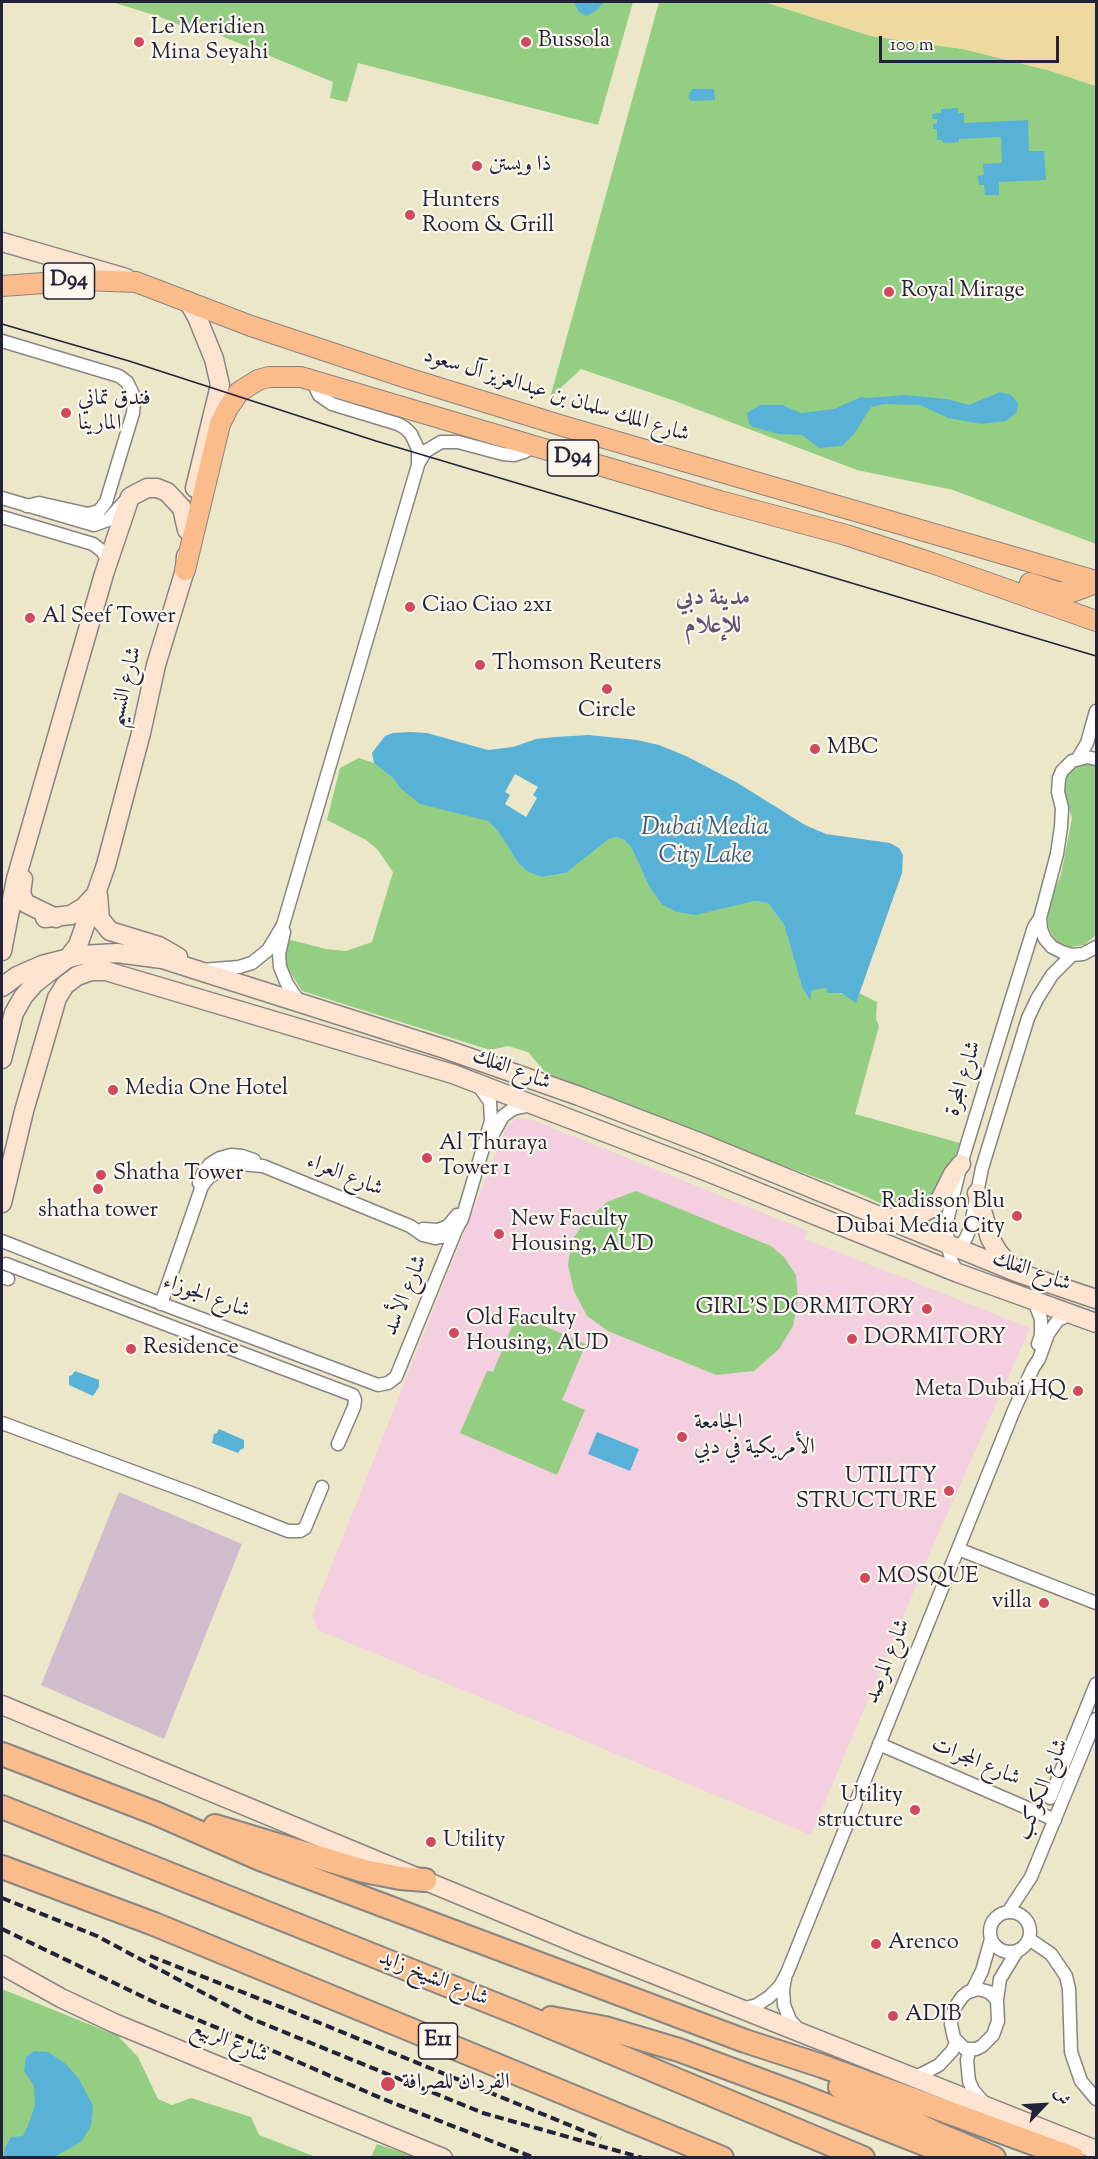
<!DOCTYPE html>
<meta charset="utf-8">
<style>
body{margin:0}
#map{position:relative;width:1098px;height:2159px;overflow:hidden;background:#ede7ca;font-family:"Sorts Mill Goudy",Amiri,serif}
canvas{display:block}
.frame{position:absolute;inset:0;border:3px solid #22223b;pointer-events:none}
.north{position:absolute;left:1014px;top:2075px;width:60px;height:60px;-webkit-text-stroke:4px #fbf7ec;paint-order:stroke;rotate:65deg;font-size:16px;font-weight:700;line-height:24px;text-align:center;color:#22223b}
.north::after{content:'';display:block;margin:auto;width:21px;height:27px;background:#22223b;clip-path:polygon(50% 0,100% 100%,50% 72%,0 100%)}
.scale{position:absolute;left:879px;top:36px;width:180px;height:27px;box-sizing:border-box;border:3px solid #22223b;border-top:0;padding-left:8px;font-size:18px;line-height:21px;white-space:nowrap;color:#22223b;-webkit-text-stroke:4px #fbf7ec;paint-order:stroke}
</style>
<div id="map">
<canvas width="1098" height="2159"></canvas>
<div class="frame"></div>
<div class="north">ش</div>
<div class="scale">100 m</div>
</div>
<script>
const ctx = document.querySelector('canvas').getContext('2d');
ctx.lineJoin = 'round';
function paint(path, color) { ctx.fillStyle = color; ctx.fill(path, 'evenodd'); }
const shape = rows => new Path2D(rows.map(r => 'M' + r).join(''));
function strokePath(path, color, width, dash) { ctx.strokeStyle = color; ctx.lineWidth = width; ctx.lineCap = dash ? 'butt' : 'round'; ctx.setLineDash(dash || []); ctx.stroke(path); }
function label(font, color, halo, rows, align = 'center') {
  ctx.font = font + ' "Sorts Mill Goudy",Amiri,serif'; ctx.lineWidth = 4.5; ctx.setLineDash([]); ctx.textBaseline = 'middle'; ctx.strokeStyle = halo; ctx.fillStyle = color; for (const [text, x, y, turn = 0] of rows) {
    ctx.save(); ctx.translate(x, y); ctx.rotate((+turn || 0) * Math.PI / 180); ctx.textAlign = isNaN(turn) ? turn : align; if (halo) ctx.strokeText(text, 0, 0); ctx.fillText(text, 0, 0); ctx.restore();
  }
}
paint(shape([
 [517,1118,533,1120,808,1231,805,1239,1030,1328,933,1546,811,1835,318,1630,312,1615,506,1127]
]), '#f3cfdf');
paint(shape([
 [119,1492,242,1544,164,1739,41,1685]
]), '#cfbdce');
paint(shape([
 [112,2,633,2,598,125,358,63,347,102,330,98,333,82,219,35,190,29,160,17],
 [659,2,765,2,871,36,963,49,1048,70,1096,86,1096,544,953,490,857,470,675,401,581,369,550,398],
 [359,758,374,763,394,779,399,787,488,821,498,831,518,863,528,872,542,877,566,873,609,839,617,837,624,840,631,847,649,886,661,904,741,903,754,901,768,903,784,925,802,987,810,999,812,989,826,988,850,997,855,1002,859,993,877,1002,876,1019,879,1026,855,1114,960,1143,943,1189,921,1206,893,1209,856,1192,724,1144,546,1073,528,1052,508,1046,490,1050,302,991,285,964,283,944,291,940,326,949,346,951,372,942,393,872,377,849,366,840,327,820,340,768],
 [1087,762,1096,766,1096,935,1084,945,1070,947,1059,944,1052,935,1048,925,1048,907,1061,875,1072,818,1065,796,1064,785,1067,775,1079,764],
 [636,1191,771,1246,784,1257,796,1275,798,1299,793,1326,779,1349,754,1371,716,1375,608,1331,587,1316,574,1291,568,1265,572,1240,584,1223,607,1202],
 [517,1314,586,1344,562,1400,585,1410,557,1475,460,1433,487,1371,493,1372],
 [2,1989,118,2036,138,2057,158,2099,172,2105,191,2098,251,2117,259,2135,316,2157,2,2157],
 [377,2144,415,2157,371,2157]
]), '#94ce82');
paint(shape([
 [765,2,1096,2,1096,86,1048,70,963,49,871,36]
]), '#eeda9e');
paint(shape([
 [559,2,605,2,594,12,586,16,579,12,574,2],
 [692,89,714,89,715,100,691,101,688,97],
 [958,108,958,113,964,113,964,123,1028,120,1029,151,1044,151,1046,180,999,182,999,195,985,195,984,185,979,185,978,176,984,175,983,164,1002,163,1001,137,959,139,959,142,943,143,942,140,937,140,937,129,933,129,933,124,937,123,937,119,933,119,932,114,941,113,941,109],
 [1000,392,1011,395,1018,403,1017,412,1006,421,981,424,948,418,920,405,885,404,871,407,854,434,842,446,819,448,802,435,778,434,754,427,749,424,747,413,760,405,782,405,801,413,834,409,861,397,868,398,905,395,947,399,969,405],
 [409,732,427,733,488,750,513,747,536,739,555,737,589,735,637,740,659,745,686,756,736,782,805,825,826,834,890,843,899,848,903,855,902,873,856,1003,841,993,828,993,826,988,812,990,810,1000,802,987,784,925,768,903,754,901,696,915,677,912,661,904,649,886,631,847,624,840,617,837,609,839,566,873,542,877,528,872,518,863,498,831,488,821,420,804,399,787,394,779,374,763,372,753,385,736,393,733],
 [75,1371,99,1380,99,1387,93,1396,69,1385,69,1376,72,1375],
 [219,1429,244,1440,244,1448,240,1450,238,1453,212,1443,214,1434,217,1433],
 [597,1432,639,1449,630,1471,588,1454],
 [34,2051,48,2052,66,2064,79,2079,93,2106,91,2126,81,2142,54,2157,4,2157,5,2148,11,2137,23,2136,29,2123,35,2105,34,2086,24,2071,26,2057]
]), '#58b1d6');
paint(shape([
 [515,774,538,787,533,795,537,798,526,817,505,804,510,795,505,792]
]), '#ede7ca');
const street = shape([
 [2,341,119,376,127,382,132,392,134,402,133,413,106,502,99,511,88,514,39,503,27,506],
 [418,464,426,451,441,442,458,442,503,454,514,455,524,452,533,447],
 [2,498,94,525,108,520,124,502],
 [2,517,93,544,102,551,108,561],
 [1078,758,1087,743,1096,711],
 [1096,759,1087,757,1072,761,1062,771,1059,778,1058,792,1062,808,1061,827,1057,854,1040,918,1041,929,1045,939,1052,947,1062,952,1072,955,1083,954,1096,947],
 [284,932,279,954,280,967,287,984,300,1003],
 [202,970,239,967,252,963,268,950,283,925,418,465,418,449,411,434,405,428,398,424,332,404,319,395,312,380],
 [493,1134,503,1116,513,1109,531,1105],
 [199,1183,203,1173,210,1164,220,1158,231,1155,242,1156,254,1160],
 [423,1229,438,1230,448,1226,457,1215],
 [2,1241,141,1296,378,1385,388,1383,396,1377,456,1230],
 [954,1252,965,1240,970,1229,982,1168,1028,1018,1037,999,1052,975,1072,955],
 [6,1264,353,1395,355,1400,354,1407,338,1444],
 [958,1273,952,1262,947,1244,948,1217,961,1164,1014,991,1034,927,1040,918],
 [2,1277,8,1279],
 [1034,1301,1041,1319,1041,1335,1038,1344],
 [161,1304,202,1186,209,1177,229,1166,240,1164,263,1166,410,1226,423,1235,435,1238,446,1236,456,1230,462,1219,491,1121,490,1102,478,1085],
 [2,1423,199,1496,288,1531,300,1531,305,1528,322,1487],
 [958,1549,1096,1603],
 [879,1744,1055,1820],
 [1050,1798,1096,1684],
 [1008,1912,1031,1877,1096,1719],
 '990 1932a20 20 0 1 1 40 0a20 20 0 1 1-40 0Z',
 [1029,1939,1051,1954,1066,1976,1069,1989,1071,2052,1081,2081,1096,2099],
 [785,1979,783,1989,784,2005,790,2020,800,2031],
 [978,1989,989,1992,997,2000,998,2021,993,2035,982,2046,976,2049,965,2049,954,2038,951,2024,952,2016,954,2009,962,1997,968,1992,978,1989],
 [972,1991,982,1971,991,1939],
 [997,2000,1000,1979,1017,1951],
 [742,2009,757,2005,769,1997,780,1986,787,1973,1014,1410,1033,1368,1039,1359,1048,1334,1058,1320,1071,1314],
 [970,2049,967,2060,969,2081,973,2090,984,2103],
 [913,2077,922,2074,939,2065,952,2051,956,2043]
]);
const secondary = shape([
 [2,242,126,278],
 [188,301,197,317,214,359,220,385,195,488],
 [23,879,21,893,25,903,56,918],
 [98,895,100,919,110,931,159,946,178,957],
 [45,918,71,915,84,907,94,896],
 [2,951,16,879,104,574,130,497,147,488,157,488,167,492,182,508,187,530],
 [2,987,17,976,42,965,81,955,117,953,162,959,445,1049,579,1096,696,1141,1016,1272,1096,1299],
 [2,1059,14,1013,23,997,35,983,69,957,78,945,83,931,106,865,141,733,156,665,185,570,186,556],
 [977,1193,990,1238,998,1252,1012,1268],
 [2,1203,24,1111,57,998,65,985,77,976,91,971,106,971,453,1074,703,1170,958,1273,1096,1323],
 [890,1218,920,1214,932,1208,941,1198,953,1174,961,1164],
 [2,1705,580,1945,1096,2150],
 [2,1965,61,1998,114,2023,443,2158]
]);
const primary = shape([
 [2,286,85,280,136,282,251,326,407,378,563,426,1096,581],
 [185,570,220,424,228,408,239,392,258,380,269,377,301,377,720,501,846,535,932,563,1096,621],
 [1030,583,1057,592,1072,592,1096,583]
]);
const highway = shape([
 [2,1754,155,1813,260,1859,745,2041,822,2066,1073,2158],
 [2,1807,522,2015,863,2158],
 [215,1826,364,1871,400,1878,425,1880],
 [2,1867,154,1924,722,2158],
 [551,2018,605,2028,679,2050,792,2092,960,2158],
 [840,2087,935,2133,994,2158]
]);
strokePath(street, '#888482', 15);
strokePath(secondary, '#888482', 21);
strokePath(primary, '#888482', 22);
strokePath(highway, '#888482', 26);
strokePath(street, '#fff', 12);
strokePath(secondary, '#fde4d0', 18);
strokePath(primary, '#f9bc8a', 20);
strokePath(highway, '#f9bc8a', 22);
strokePath(shape([
 [2,324,129,361,376,441,1096,656]
]), '#22223b', 1.5);
strokePath(shape([
 [2,1898,97,1936,252,2019,483,2113,643,2158],
 [2,1929,154,2002,264,2047,383,2099,535,2158],
 [150,1956,288,2010,601,2138]
]), '#22223b', 4, [9, 4.5]);
for (const [x, y, r, color] of [
 [139,42,6,"#d1495b"],
 [526,42,6,"#d1495b"],
 [477,166,6,"#d1495b"],
 [410,215,6,"#d1495b"],
 [889,292,6,"#d1495b"],
 [66,413,6,"#d1495b"],
 [410,607,6,"#d1495b"],
 [30,618,6,"#d1495b"],
 [480,665,6,"#d1495b"],
 [607,689,6,"#d1495b"],
 [815,749,6,"#d1495b"],
 [113,1090,6,"#d1495b"],
 [427,1158,6,"#d1495b"],
 [101,1175,6,"#d1495b"],
 [98,1189,6,"#d1495b"],
 [1017,1216,6,"#d1495b"],
 [499,1234,6,"#d1495b"],
 [927,1309,6,"#d1495b"],
 [454,1333,6,"#d1495b"],
 [852,1339,6,"#d1495b"],
 [131,1349,6,"#d1495b"],
 [1078,1391,6,"#d1495b"],
 [682,1437,6,"#d1495b"],
 [949,1491,6,"#d1495b"],
 [865,1578,6,"#d1495b"],
 [1044,1603,6,"#d1495b"],
 [915,1810,6,"#d1495b"],
 [431,1842,6,"#d1495b"],
 [876,1944,6,"#d1495b"],
 [893,2016,6,"#d1495b"],
 [388,2084,8,"#d1495b"]
]) { const dot = new Path2D(); dot.arc(x, y, r, 0, 2 * Math.PI); ctx.fillStyle = color; ctx.fill(dot); strokePath(dot, '#fbf7ec', 2); }
for (const [x, y, w] of [
 [69,281,51],
 [573,458,51],
 [438,2041,39]
]) { const box = new Path2D(); box.roundRect(x - w / 2, y - 18, w, 36, 4.5); ctx.fillStyle = '#fbf7ec'; ctx.fill(box); strokePath(box, '#22223b', 1.5); }
label('bold 21px', '#22223b', null, [
 ["D94",69,281],
 ["D94",573,458],
 ["E11",438,2041]
]);
label('22px', '#22223b', '#fbf7ec', [
 ["Le Meridien",151,29],
 ["Mina Seyahi",151,54],
 ["Bussola",538,42],
 ["ذا ويستن",489,166],
 ["Hunters",422,202],
 ["Room & Grill",422,227],
 ["Royal Mirage",901,292],
 ["فندق تماني",78,400],
 ["المارينا",78,425],
 ["Ciao Ciao 2x1",422,607],
 ["Al Seef Tower",42,618],
 ["Thomson Reuters",492,665],
 ["Circle",607,712,"center"],
 ["MBC",827,749],
 ["Media One Hotel",125,1090],
 ["Al Thuraya",439,1145],
 ["Tower 1",439,1170],
 ["Shatha Tower",113,1175],
 ["Radisson Blu",1005,1203,"right"],
 ["Dubai Media City",1005,1228,"right"],
 ["shatha tower",98,1212,"center"],
 ["New Faculty",511,1221],
 ["Housing, AUD",511,1246],
 ["GIRL'S DORMITORY",915,1309,"right"],
 ["Old Faculty",466,1320],
 ["Housing, AUD",466,1345],
 ["DORMITORY",864,1339],
 ["Residence",143,1349],
 ["Meta Dubai HQ",1066,1391,"right"],
 ["الجامعة",694,1424],
 ["الأمريكية في دبي",694,1449],
 ["UTILITY",937,1478,"right"],
 ["STRUCTURE",937,1503,"right"],
 ["MOSQUE",877,1578],
 ["villa",1032,1603,"right"],
 ["Utility",903,1797,"right"],
 ["structure",903,1822,"right"],
 ["Utility",443,1842],
 ["Arenco",888,1944],
 ["ADIB",905,2016],
 ["الفردان للصرافة",402,2084]
], 'left');
label('22px', '#22223b', '#fbf7ec', [
 ["شارع الملك سلمان بن عبدالعزيز آل سعود",556,397,17],
 ["شارع النسيم",127,687,-76],
 ["شارع الفلك",511,1071,21],
 ["شارع المجرة",965,1079,-73],
 ["شارع العراء",344,1177,22],
 ["شارع الفلك",1031,1273,20],
 ["شارع الأسد",407,1296,-68],
 ["شارع الجوزاء",206,1298,20],
 ["شارع المرصد",889,1662,-68],
 ["شارع المجرات",975,1763,23],
 ["شارع الكوكب",1044,1790,-68],
 ["شارع الشيخ زايد",433,1980,22],
 ["شارع الربيع",229,2044,22]
]);
label('bold 24px', '#625272', '#fbf7ec', [
 ["مدينة دبي",713,600],
 ["للإعلام",713,628]
]);
label('italic 24px', '#385b79', '#fbf7ec', [
 ["Dubai Media",705,830],
 ["City Lake",705,858]
]);
</script>
